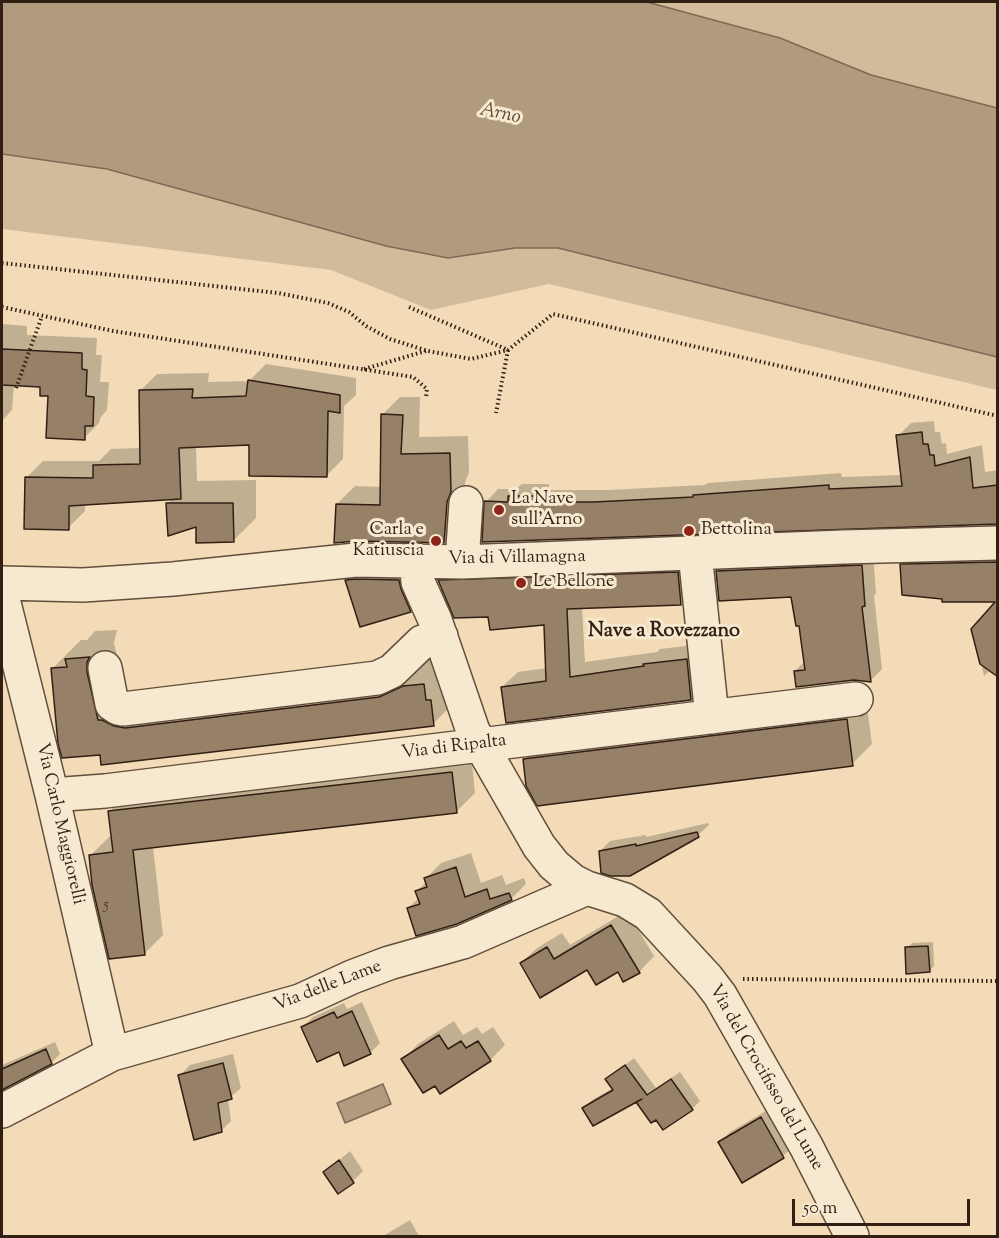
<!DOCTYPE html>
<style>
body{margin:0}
#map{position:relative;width:999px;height:1238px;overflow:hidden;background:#f2dbb6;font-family:"Sorts Mill Goudy",serif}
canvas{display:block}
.frame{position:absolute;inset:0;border:3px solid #321f14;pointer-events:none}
.scale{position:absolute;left:792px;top:1199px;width:178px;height:27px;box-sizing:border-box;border:3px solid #321f14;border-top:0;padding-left:8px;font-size:18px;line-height:21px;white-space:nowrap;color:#321f14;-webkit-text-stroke:4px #f7e8d0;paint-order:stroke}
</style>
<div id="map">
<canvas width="999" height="1238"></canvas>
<div class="frame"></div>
<div class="scale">50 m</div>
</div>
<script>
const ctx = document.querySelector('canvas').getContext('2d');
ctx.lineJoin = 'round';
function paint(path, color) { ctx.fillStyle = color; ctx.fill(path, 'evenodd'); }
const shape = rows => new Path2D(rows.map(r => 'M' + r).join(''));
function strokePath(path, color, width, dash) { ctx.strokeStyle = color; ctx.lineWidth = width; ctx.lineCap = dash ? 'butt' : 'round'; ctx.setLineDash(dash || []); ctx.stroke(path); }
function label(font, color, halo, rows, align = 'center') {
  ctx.font = font + ' "Sorts Mill Goudy",serif'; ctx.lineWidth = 6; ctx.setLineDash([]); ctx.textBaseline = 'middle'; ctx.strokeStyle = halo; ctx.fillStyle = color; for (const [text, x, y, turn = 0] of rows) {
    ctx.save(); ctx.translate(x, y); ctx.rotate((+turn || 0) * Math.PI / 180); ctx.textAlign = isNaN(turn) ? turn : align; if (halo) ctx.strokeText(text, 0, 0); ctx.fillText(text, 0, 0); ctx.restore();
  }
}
paint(shape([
 [647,2,997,2,997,108,871,75,780,38],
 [2,154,107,169,386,246,558,248,997,357,997,390,549,284,431,310,331,270,2,229]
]), '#d1bb9a');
const water = shape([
 [2,2,647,2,780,38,871,75,997,108,997,357,558,248,515,248,448,258,386,246,107,169,2,154,2,2],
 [383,1084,391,1104,345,1123,337,1103,383,1084]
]);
paint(water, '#b19b7f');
strokePath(water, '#7e6954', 1.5);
paint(shape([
 [2,324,27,326,27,335,97,338,96,355,102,355,100,382,109,382,107,410,100,418,99,423,84,438,41,385,14,384,12,410,2,421],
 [266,364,356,378,356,395,344,406,343,459,327,475,251,444,196,446,197,481,256,480,256,518,233,541,198,525,167,504,173,498,85,504,85,511,68,528,26,478,43,461,99,461,111,449,141,448,140,391,157,374,209,373,208,382,249,381],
 [400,397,420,397,419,437,468,436,469,472,465,482,462,523,444,541,337,504,355,486,382,487,382,415],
 [934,421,935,432,940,432,942,444,946,443,947,454,982,445,985,472,998,470,998,523,486,502,498,489,516,489,522,484,549,484,549,490,608,490,705,485,708,483,841,473,842,477,902,475,898,436,911,423],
 [998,550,998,601,943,597,902,565,914,552],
 [873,554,876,593,874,596,882,669,870,681,795,671,805,661,801,625,793,596,717,571,729,560],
 [693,557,696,588,680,603,582,607,585,662,657,652,660,649,702,644,706,683,691,699,502,687,518,672,547,668,545,623,489,615,440,581,455,565],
 [361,565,414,565,425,596,410,611,346,580],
 [973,629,996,664,984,676],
 [117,630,114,643,126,693,409,669,432,658,461,696,433,724,101,753,53,668,81,640,87,640,95,631],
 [866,700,872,744,852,764,524,759,544,739],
 [471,754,475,793,456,812,153,847,163,935,144,954,90,856,109,837,113,836,110,811,129,792],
 [708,823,709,825,698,835,629,875,600,851,610,841,646,835,646,837],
 [471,853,481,883,502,875,506,885,524,878,526,884,511,899,408,908,419,898,417,891,427,881,426,878,441,863],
 [627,911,654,956,639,972,521,963,537,948,562,933,570,945],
 [933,942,934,966,929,971,907,948,912,943],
 [362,1002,380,1043,370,1053,339,1050,303,1027,313,1017,344,1003,347,1009],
 [454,1021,463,1035,477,1027,482,1034,493,1027,505,1045,490,1060,435,1084,403,1060,418,1044],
 [55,1042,60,1054,51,1063,2,1088,2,1065],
 [233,1054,241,1088,228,1099,231,1121,221,1131,180,1075,190,1065],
 [634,1058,656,1088,680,1072,700,1101,692,1109,644,1097,584,1108,592,1100,613,1088,607,1079],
 [771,1108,794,1146,783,1156,742,1180,720,1142,730,1132],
 [350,1151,363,1171,353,1181,338,1192,325,1172],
 [410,1220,419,1236,382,1236,383,1236]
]), '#0003');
const building = shape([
 [2,349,82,353,82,369,87,370,86,396,94,397,93,426,85,426,85,440,46,438,48,396,40,396,40,387,2,385,2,349],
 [248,380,340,395,340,413,328,411,327,477,249,476,249,445,179,448,181,499,69,506,69,530,24,529,25,477,93,478,93,465,140,464,139,390,193,389,192,398,246,396,248,380],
 [381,414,403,415,401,454,450,453,451,492,447,502,444,543,356,541,334,543,336,504,380,505,381,414],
 [922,432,923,444,928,444,930,455,934,455,935,466,970,457,973,488,998,485,998,524,482,542,484,501,508,502,508,496,537,496,537,502,594,502,693,497,693,495,829,485,829,489,902,486,896,435,922,432],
 [166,503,233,503,234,542,196,543,196,527,168,536,166,503],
 [998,562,998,677,980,664,971,629,995,602,942,602,942,599,902,595,900,564,998,562],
 [862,565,865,606,862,607,871,682,854,680,796,687,794,671,805,670,799,626,796,626,791,597,719,601,716,571,862,565],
 [678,572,681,605,567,609,570,677,644,666,643,664,687,659,691,700,506,723,501,687,546,681,544,625,490,630,488,617,454,618,438,580,678,572],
 [357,579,399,580,401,589,411,612,360,627,345,580,357,579],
 [90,657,87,662,87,672,98,720,102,720,114,726,125,728,379,697,403,686,424,684,426,700,431,700,434,726,101,765,100,755,62,758,58,744,51,668,67,667,65,659,90,657],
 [847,719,853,766,537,806,526,786,523,759,847,719],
 [452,772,457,813,133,850,145,955,109,959,92,885,89,855,113,852,108,811,452,772],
 [697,832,699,837,630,876,610,876,601,873,599,851,636,844,636,846,697,832],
 [456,867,465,897,487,889,490,899,509,893,512,900,457,924,416,936,407,908,420,904,415,891,427,887,424,878,456,867],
 [611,925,640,973,623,982,618,972,596,985,587,970,540,998,520,963,547,947,554,959,611,925],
 [928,946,930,972,906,974,905,947,928,946],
 [352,1011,371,1054,344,1066,339,1052,317,1062,301,1027,334,1012,337,1018,352,1011],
 [439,1035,448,1049,461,1041,466,1048,478,1041,491,1061,440,1094,435,1086,423,1093,401,1059,439,1035],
 [46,1049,52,1064,2,1090,2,1069,46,1049],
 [223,1063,232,1099,218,1103,222,1132,194,1140,178,1075,223,1063],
 [625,1065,647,1095,671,1079,693,1110,663,1130,656,1120,651,1123,636,1102,642,1099,593,1126,582,1108,613,1090,605,1079,625,1065],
 [761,1117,784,1158,742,1183,718,1142,761,1117],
 [339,1160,354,1183,338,1194,323,1172,339,1160]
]);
paint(building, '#968168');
strokePath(building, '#321f14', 1.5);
const minor = shape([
 [695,553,712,717],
 [416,560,418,582,435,620,473,731,539,846,554,865,573,881,587,888,625,900,648,914,707,978,720,995,806,1146,852,1236],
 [462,562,466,503],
 [2,583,83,585,173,579,356,560,462,562,843,547,998,543],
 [2,595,52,795,112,1054],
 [105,668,112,704,118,708,123,709,377,678,392,671,422,642,441,636],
 [52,795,105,791,856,699],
 [2,1111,112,1054,300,1001,352,977,389,963,463,942,587,888]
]);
strokePath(minor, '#624e3c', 36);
strokePath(shape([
 [2,263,278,293,328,303,349,312,366,326,390,339,428,351,471,359,508,350,553,314,998,416],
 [2,307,113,331,413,377,427,389,426,397],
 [409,307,508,350,496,413],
 [364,369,426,351],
 [16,388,42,316],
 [743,979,998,981]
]), '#321f14', 4, [1.5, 3]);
strokePath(minor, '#f7e8d0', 33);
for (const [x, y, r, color] of [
 [499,510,6,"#8f2418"],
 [689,531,6,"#8f2418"],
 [436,541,6,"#8f2418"],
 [521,583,6,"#8f2418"]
]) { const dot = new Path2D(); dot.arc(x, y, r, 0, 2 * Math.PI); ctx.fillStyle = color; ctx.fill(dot); strokePath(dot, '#f7e8d0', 2); }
label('15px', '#4b3829', null, [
 ["5",106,906]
]);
label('18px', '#321f14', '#f7e8d0', [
 ["La Nave",511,500],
 ["sull'Arno",511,521],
 ["Carla e",424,531,"right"],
 ["Katiuscia",424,552,"right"],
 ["Bettolina",701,531],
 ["Le Bellone",533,583]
], 'left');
label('18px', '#321f14', '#f7e8d0', [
 ["Via di Villamagna",517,559,-1],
 ["Via di Ripalta",454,748,-7],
 ["Via Carlo Maggiorelli",59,824,77],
 ["Via delle Lame",328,987,-21],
 ["Via del Crocifisso del Lume",765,1078,60]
]);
label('italic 20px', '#5e4a39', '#f7e8d0', [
 ["Arno",500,115,12]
]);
label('bold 20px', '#321f14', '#f7e8d0', [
 ["Nave a Rovezzano",664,633]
]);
</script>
